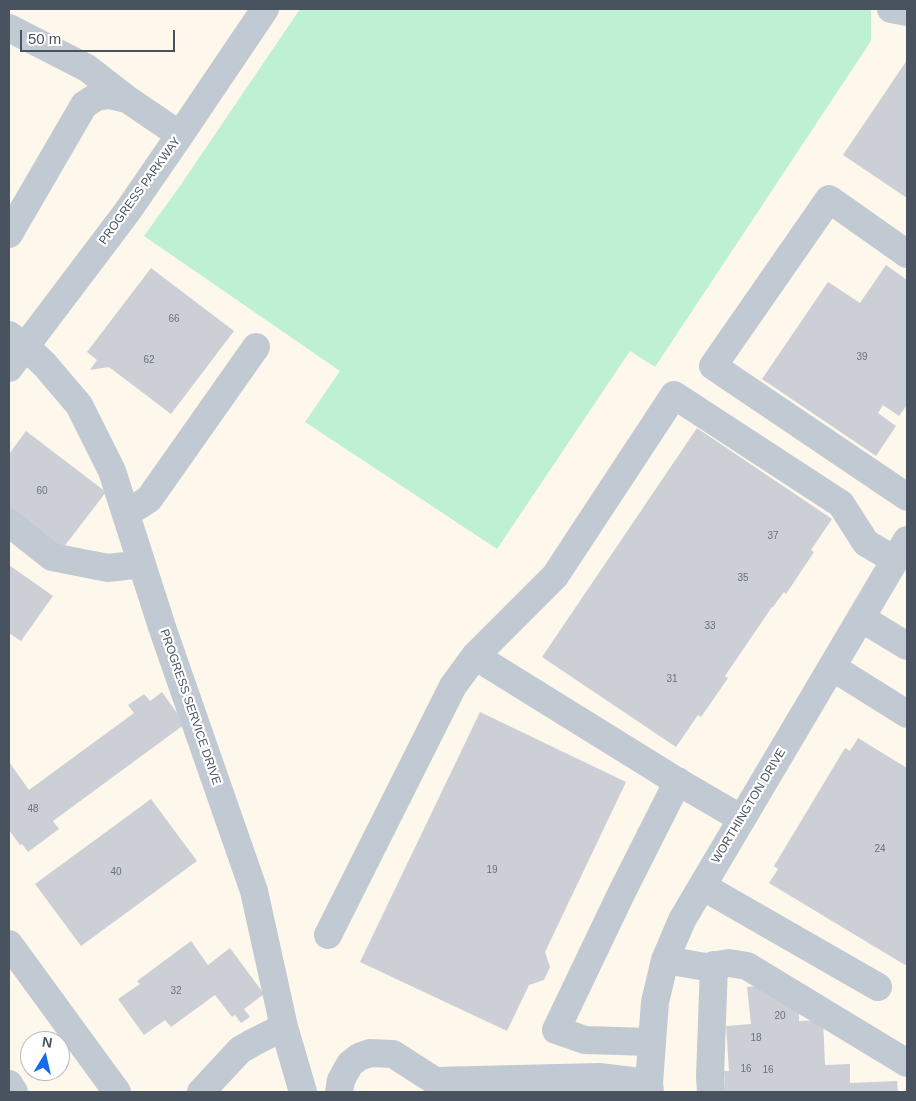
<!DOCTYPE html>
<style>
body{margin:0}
#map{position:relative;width:916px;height:1101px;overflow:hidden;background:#f3f1f0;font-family:Arial,sans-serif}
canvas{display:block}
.frame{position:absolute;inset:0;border:10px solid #48535f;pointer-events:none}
.north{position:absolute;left:20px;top:1031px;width:50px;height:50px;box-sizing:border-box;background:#fff;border:1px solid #b6babf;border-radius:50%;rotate:9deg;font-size:14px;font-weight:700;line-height:20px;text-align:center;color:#48535f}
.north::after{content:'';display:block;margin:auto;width:18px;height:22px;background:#136bea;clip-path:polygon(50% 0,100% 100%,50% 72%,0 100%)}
.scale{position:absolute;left:20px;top:30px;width:155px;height:22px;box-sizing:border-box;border:2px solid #48535f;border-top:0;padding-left:6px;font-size:15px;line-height:18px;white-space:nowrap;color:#48535f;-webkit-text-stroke:4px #fff;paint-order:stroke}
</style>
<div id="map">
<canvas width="916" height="1101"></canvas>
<div class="frame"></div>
<div class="north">N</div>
<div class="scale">50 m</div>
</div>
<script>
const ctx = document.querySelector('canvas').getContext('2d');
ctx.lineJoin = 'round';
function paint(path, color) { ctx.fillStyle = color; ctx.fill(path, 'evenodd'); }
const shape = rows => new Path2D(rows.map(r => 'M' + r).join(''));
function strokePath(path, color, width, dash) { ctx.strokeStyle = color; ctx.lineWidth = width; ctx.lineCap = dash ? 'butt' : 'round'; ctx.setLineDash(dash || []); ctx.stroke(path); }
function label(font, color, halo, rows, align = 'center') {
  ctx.font = font + ' Arial,sans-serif'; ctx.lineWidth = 4.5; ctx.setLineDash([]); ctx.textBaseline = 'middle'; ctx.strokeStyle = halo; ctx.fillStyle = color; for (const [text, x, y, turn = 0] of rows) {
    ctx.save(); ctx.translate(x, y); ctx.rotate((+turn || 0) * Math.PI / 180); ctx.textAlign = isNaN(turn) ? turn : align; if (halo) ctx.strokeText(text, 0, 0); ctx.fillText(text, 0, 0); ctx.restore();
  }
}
paint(shape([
 [9,9,907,9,907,1092,9,1092],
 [30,1041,60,1041,60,1071,30,1071]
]), '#fdf8eb');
paint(shape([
 [300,9,871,9,871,41,655,367,630,351,497,549,305,422,340,371,144,236,182,183]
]), '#bef1d3');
paint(shape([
 [907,60,907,198,843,155],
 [886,265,907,280,907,405,899,416,883,405,878,413,896,426,876,456,762,379,828,282,860,303],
 [151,268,234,331,171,414,109,367,90,370,97,360,87,352],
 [697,428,832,519,811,550,814,552,786,594,784,592,773,607,772,607,725,676,728,678,701,717,698,715,676,747,542,657],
 [26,431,106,492,60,552,9,514,9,454],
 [9,565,53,596,21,641,9,633],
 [162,692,185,724,53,821,59,829,28,852,22,844,20,845,9,830,9,762,29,790,134,713,128,705,144,694,150,701],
 [480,712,626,782,545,952,550,967,544,980,529,985,507,1031,360,962],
 [858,738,907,768,907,962,905,965,769,883,778,869,774,866,845,748,850,751],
 [151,799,197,861,81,946,35,884],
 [191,941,208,965,230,948,264,994,244,1009,250,1017,241,1023,235,1015,232,1017,215,995,171,1027,165,1020,144,1035,118,999,140,984,137,981],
 [762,986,799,1007,799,1021,823,1020,825,1065,850,1064,850,1083,897,1081,898,1092,725,1092,724,1071,729,1071,726,1026,751,1024,747,987]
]), '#cccfd6');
strokePath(shape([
 [891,9,907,12],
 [9,28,87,68,127,99],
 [9,234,84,105,96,97,110,95,127,99,180,135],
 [907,254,829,199,713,366,907,497],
 [9,335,25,346,45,365,79,405,112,471,163,630,254,891,284,1027,303,1092],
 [9,368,127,212,180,135,265,9],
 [126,514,149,499,256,347],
 [9,523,52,557,108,568,142,564],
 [861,618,907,646],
 [475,656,670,777,742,819],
 [832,667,907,714],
 [702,886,878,987],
 [328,935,453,686,475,656,555,576,674,395,841,504,866,543,895,560],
 [9,944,117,1092],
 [665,960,706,967,729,963,747,966,907,1063],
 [651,1042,585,1040,556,1030,621,894,678,781],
 [9,1084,14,1092],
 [201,1092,240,1050,254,1042,284,1027],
 [339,1092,341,1080,350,1064,359,1057,370,1053,393,1054,435,1081,599,1077,649,1083],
 [650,1092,649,1083,655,1002,665,960,682,920,907,540],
 [711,1092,710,1077,714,965]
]), '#c1cad3', 28);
label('10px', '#69727d', null, [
 ["66",174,319],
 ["39",862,357],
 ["62",149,360],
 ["60",42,491],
 ["37",773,536],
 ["35",743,578],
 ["33",710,626],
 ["31",672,679],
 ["48",33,809],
 ["24",880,849],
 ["19",492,870],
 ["40",116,872],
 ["32",176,991],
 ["20",780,1016],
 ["18",756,1038],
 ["16",746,1069],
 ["16",768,1070]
]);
label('12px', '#48535f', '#fff', [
 ["PROGRESS PARKWAY",140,191,-54],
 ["PROGRESS SERVICE DRIVE",190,707,71],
 ["WORTHINGTON DRIVE",749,806,-59]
]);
</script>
